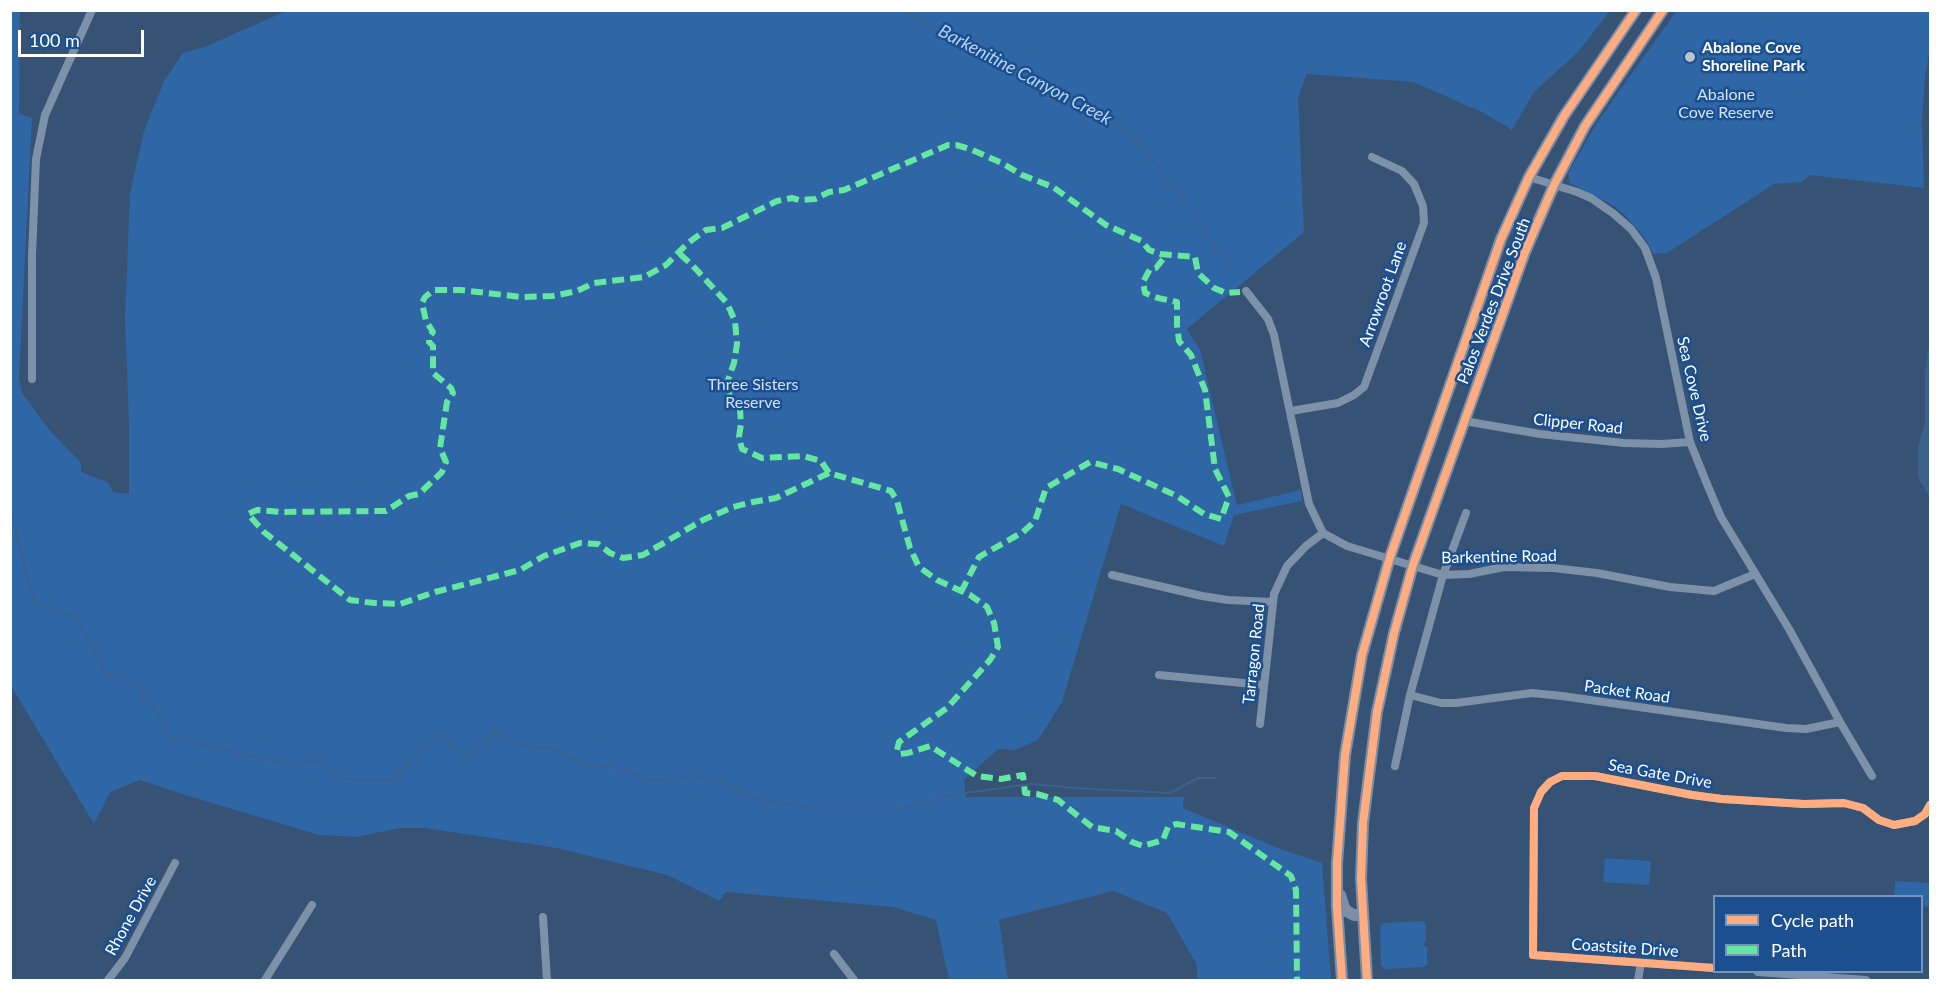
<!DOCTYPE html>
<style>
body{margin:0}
#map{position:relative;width:1941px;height:991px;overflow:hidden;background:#365274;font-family:Lato,sans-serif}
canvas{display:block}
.frame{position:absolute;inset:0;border:12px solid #fff;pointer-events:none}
.legend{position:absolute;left:1713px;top:895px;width:210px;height:78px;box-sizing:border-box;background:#1b4f8f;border:2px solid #7695bc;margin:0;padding:8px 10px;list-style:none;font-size:18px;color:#fff}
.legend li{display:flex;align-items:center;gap:12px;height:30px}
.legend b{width:30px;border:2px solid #7695bc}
.scale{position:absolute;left:18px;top:30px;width:126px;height:27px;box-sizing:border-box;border:3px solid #fff;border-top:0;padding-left:8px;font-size:18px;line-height:21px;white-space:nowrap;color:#fff;-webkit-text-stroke:4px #1b4f8f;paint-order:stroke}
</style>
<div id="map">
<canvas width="1941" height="991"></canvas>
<div class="frame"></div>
<ul class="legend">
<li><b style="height:8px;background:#ffac80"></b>Cycle path</li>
<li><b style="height:8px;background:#66e7a1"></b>Path</li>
</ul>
<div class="scale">100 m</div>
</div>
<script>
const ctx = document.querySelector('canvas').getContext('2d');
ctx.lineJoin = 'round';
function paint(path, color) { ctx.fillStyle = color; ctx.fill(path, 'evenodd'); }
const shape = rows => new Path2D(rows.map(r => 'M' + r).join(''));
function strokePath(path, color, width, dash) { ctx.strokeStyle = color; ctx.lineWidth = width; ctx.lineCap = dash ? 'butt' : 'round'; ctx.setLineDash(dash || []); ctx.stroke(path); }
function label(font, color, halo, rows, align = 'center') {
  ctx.font = font + ' Lato,sans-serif'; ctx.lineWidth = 5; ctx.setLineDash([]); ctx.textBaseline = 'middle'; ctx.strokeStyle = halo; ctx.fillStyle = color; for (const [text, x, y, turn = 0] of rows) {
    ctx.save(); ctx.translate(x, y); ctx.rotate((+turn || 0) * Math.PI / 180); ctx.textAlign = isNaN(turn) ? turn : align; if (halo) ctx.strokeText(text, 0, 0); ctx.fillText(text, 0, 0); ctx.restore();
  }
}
paint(shape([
 [1677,10,1930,11,1930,49,1925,76,1922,121,1924,188,1810,175,1802,182,1774,184,1667,253,1653,254,1645,238,1625,215,1609,203,1570,183,1568,173,1598,121],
 [10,11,20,11,19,114,32,118,19,378,22,393,51,432,81,463,81,472,109,483,113,492,129,494,129,426,125,318,130,193,144,131,164,81,183,53,207,46,286,11,1610,11,1578,52,1534,92,1512,130,1484,113,1413,82,1307,74,1298,97,1304,232,1187,329,1200,350,1237,505,1301,490,1302,501,1234,515,1224,546,1121,504,1062,702,1038,740,1015,750,998,749,964,780,966,797,1184,797,1183,808,1283,850,1322,863,1331,980,1197,980,1197,965,1167,913,1113,891,999,920,1008,980,949,980,936,920,893,907,726,892,719,901,667,875,557,848,425,828,400,828,356,837,319,835,182,794,140,780,110,792,94,824,11,686],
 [1605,858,1651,861,1649,885,1603,882],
 [1895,881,1930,883,1930,907,1922,906,1922,896,1894,896],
 [1422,921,1426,924,1426,941,1423,944,1427,947,1427,964,1424,967,1385,969,1381,965,1380,927,1384,923]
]), '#2f66a5');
paint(shape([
 [1930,336,1930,498,1918,477,1918,446,1925,422,1925,373]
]), '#3b618d');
strokePath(shape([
 [901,10,940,33,1035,76,1108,115,1144,148,1229,263],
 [10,509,34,602,76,617,106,672,138,684,172,736,193,743,284,763,317,761,341,779,392,780,439,734,467,756,496,732,505,738,533,748,553,749,585,765,621,768,651,781,696,776,722,783,755,799,821,809,899,809,957,794,1031,784,1074,788,1170,793,1198,778,1215,778]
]), '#3b618d', 2);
strokePath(shape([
 [1529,177,1577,192,1591,198,1614,214,1631,229,1645,248,1656,278,1690,442,1707,484,1721,517,1789,629,1840,722,1872,776],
 [1246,291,1268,319,1274,335,1309,504,1323,533,1347,546,1443,575,1469,574,1504,567,1553,568,1597,573,1670,587,1714,591,1755,574],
 [32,379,32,256,36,159,45,115,92,10],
 [1291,411,1338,403,1354,395,1364,387,1424,223,1423,206,1414,184,1402,171,1372,157],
 [1464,421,1540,434,1624,443,1661,444,1690,442],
 [1112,575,1202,596,1228,600,1273,602],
 [1159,675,1264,685],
 [1410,695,1441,703,1456,703,1532,693,1562,696,1786,728,1806,729,1840,722],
 [1260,724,1274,594,1287,566,1306,546,1323,533],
 [1395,766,1410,695,1443,575,1466,513],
 [543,917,547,980],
 [834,954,854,980],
 [1714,968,1533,955,1534,808,1541,792,1550,782,1562,776,1595,776,1692,795,1722,799,1804,804,1844,803,1863,808,1879,820,1894,825,1915,821,1925,814,1930,805],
 [1758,972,1866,980],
 [108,980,125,958,175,863],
 [265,980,312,905],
 [1638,980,1641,963]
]), '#7d92a8', 8);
strokePath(shape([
 [1340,895,1344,908,1348,912,1354,915,1363,915],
 [1342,980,1337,906,1337,864,1345,755,1362,655,1390,557,1501,239,1529,177,1564,116,1636,10],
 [1367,980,1361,878,1363,823,1377,712,1394,633,1413,565,1525,252,1554,185,1585,126,1663,10]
]), '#7d8ea7', 12);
strokePath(shape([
 [680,254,693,266,727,303,735,321,737,344,734,363,726,386,731,399,740,409,741,424,739,437,742,449,762,458,803,456,821,461,829,473,891,491,897,501,910,548,919,567,937,580,970,595,987,607,994,623,998,647,990,660,947,708,899,742,897,750,900,754,908,753,930,746,977,776,1001,779,1023,775,1025,793,1037,794,1058,800,1092,827,1116,831,1132,842,1143,846,1163,840,1168,827,1176,824,1229,832,1291,876,1296,890,1297,980],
 [829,473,776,498,753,502,733,507,703,520,643,555,623,558,610,553,598,544,580,543,544,556,520,570,435,592,400,604,374,603,350,600,264,532,248,514,257,510,280,512,386,511,409,496,419,494,442,472,446,462,440,448,447,402,453,393,451,388,433,373,433,346,429,342,429,337,433,332,426,321,422,303,425,297,434,290,461,290,521,297,553,296,577,291,594,283,644,277,666,265,688,243,706,230,722,228,777,201,792,198,799,200,815,199,829,192,844,190,948,145,956,145,970,149,1002,163,1022,175,1053,187,1106,225,1142,241,1149,250,1160,254,1195,257,1198,273,1214,288,1226,293,1240,292],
 [961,592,979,557,1023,532,1035,521,1046,488,1090,462,1118,469,1177,496,1204,514,1221,519,1229,497,1215,469,1205,390,1191,355,1179,341,1177,325,1177,302,1158,298,1145,293,1143,282,1150,269,1156,268,1167,254]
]), '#66e7a1', 6, [12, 6]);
strokePath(shape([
 [1714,968,1533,955,1534,808,1541,792,1550,782,1562,776,1595,776,1692,795,1722,799,1804,804,1844,803,1863,808,1879,820,1894,825,1915,821,1925,814,1930,805],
 [1342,980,1337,906,1337,864,1345,755,1362,655,1390,557,1501,239,1529,177,1564,116,1636,10],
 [1367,980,1361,878,1363,823,1377,712,1394,633,1413,565,1525,252,1554,185,1585,126,1663,10]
]), '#ffac80', 8);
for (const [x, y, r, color] of [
 [1690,57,6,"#b9c2ce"]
]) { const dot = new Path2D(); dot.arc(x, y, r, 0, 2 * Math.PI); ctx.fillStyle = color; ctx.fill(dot); strokePath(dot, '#1b4f8f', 2); }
label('bold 16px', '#fff', '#1b4f8f', [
 ["Abalone Cove",1702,48],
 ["Shoreline Park",1702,66]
], 'left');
label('16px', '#cfe3fa', '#1b4f8f', [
 ["Abalone",1726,95],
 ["Cove Reserve",1726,113],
 ["Three Sisters",753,385],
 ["Reserve",753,403]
]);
label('16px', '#fff', '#1b4f8f', [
 ["Arrowroot Lane",1383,294,-70],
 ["Palos Verdes Drive South",1494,301,-69],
 ["Sea Cove Drive",1694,389,77],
 ["Clipper Road",1578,424,6],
 ["Barkentine Road",1499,557,-1],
 ["Tarragon Road",1254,654,-84],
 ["Packet Road",1627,692,8],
 ["Sea Gate Drive",1660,774,10],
 ["Rhone Drive",131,916,-61],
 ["Coastsite Drive",1625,948,4]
]);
label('italic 18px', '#b5d3f5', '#1b4f8f', [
 ["Barkenitine Canyon Creek",1025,75,28]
]);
</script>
